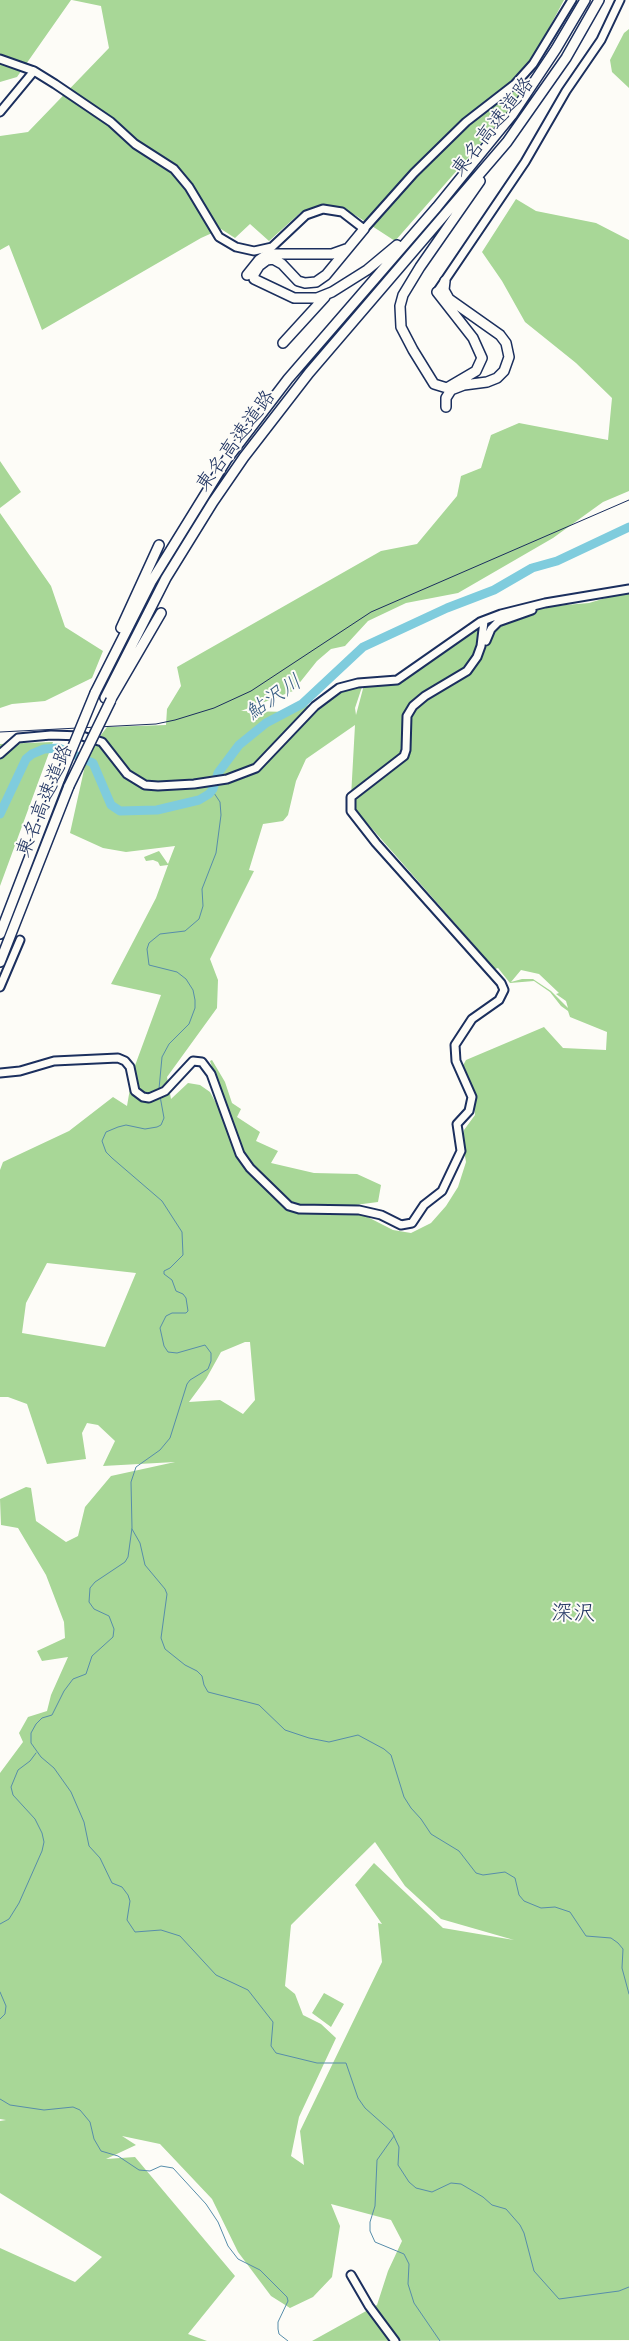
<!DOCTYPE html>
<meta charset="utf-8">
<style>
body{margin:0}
canvas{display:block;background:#fdfcf7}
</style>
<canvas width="629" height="2341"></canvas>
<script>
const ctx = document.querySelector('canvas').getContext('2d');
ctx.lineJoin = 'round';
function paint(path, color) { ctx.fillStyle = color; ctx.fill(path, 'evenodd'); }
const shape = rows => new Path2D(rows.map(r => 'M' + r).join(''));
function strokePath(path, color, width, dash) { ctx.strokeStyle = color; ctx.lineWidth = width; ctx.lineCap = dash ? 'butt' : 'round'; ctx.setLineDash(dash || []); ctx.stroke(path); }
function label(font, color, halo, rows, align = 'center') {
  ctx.font = font + ' Caveat,"Klee One",sans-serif'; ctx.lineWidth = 4; ctx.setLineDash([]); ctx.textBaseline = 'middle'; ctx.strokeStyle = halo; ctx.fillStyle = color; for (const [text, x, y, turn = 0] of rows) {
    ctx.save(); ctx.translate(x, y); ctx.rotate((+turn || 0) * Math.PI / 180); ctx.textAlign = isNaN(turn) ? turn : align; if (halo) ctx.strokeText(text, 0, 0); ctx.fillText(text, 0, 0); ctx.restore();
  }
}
paint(shape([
 [0,0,71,0,17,77,0,82],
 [72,0,564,0,533,58,519,96,503,118,395,241,355,215,328,205,300,213,269,241,250,224,235,238,221,229,201,238,42,330,9,245,0,250,0,136,28,132,109,48,101,6],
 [629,29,629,88,612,72,610,60,624,33],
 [516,199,536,211,596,223,629,240,629,491,603,502,553,538,458,593,406,603,368,621,345,646,331,649,317,661,293,691,241,711,292,712,364,681,355,708,356,715,364,685,380,684,416,666,484,621,499,624,519,609,589,603,629,591,629,2340,312,2341,377,2305,388,2271,402,2241,391,2220,331,2204,340,2226,332,2277,313,2297,290,2308,271,2296,238,2252,212,2199,160,2144,122,2136,136,2145,106,2159,135,2157,235,2276,188,2334,207,2341,0,2341,0,2248,75,2282,102,2257,0,2193,0,2121,6,2120,0,2119,0,1773,23,1742,19,1733,28,1717,47,1711,51,1695,68,1657,42,1661,37,1651,65,1638,64,1622,46,1575,18,1528,1,1525,0,1499,26,1487,31,1488,36,1521,66,1542,78,1536,85,1507,111,1476,175,1462,103,1466,115,1441,98,1425,87,1423,82,1433,86,1459,47,1464,27,1404,8,1397,0,1397,0,1170,3,1162,69,1131,113,1097,127,1106,133,1071,161,995,111,984,156,898,168,865,160,866,158,862,153,860,146,861,144,857,159,851,168,864,175,846,126,852,103,848,70,833,88,752,107,727,166,725,167,709,181,686,177,667,381,551,417,544,457,496,461,476,481,468,491,435,519,423,608,440,612,398,576,363,525,322,502,281,482,252],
 [355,725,351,797,354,808,495,969,498,968,510,983,534,981,550,992,561,1006,568,1011,570,1017,607,1032,606,1050,563,1048,544,1027,466,1060,461,1069,473,1094,475,1115,464,1130,462,1138,466,1162,458,1187,446,1206,431,1223,411,1233,393,1230,350,1208,324,1209,378,1202,381,1185,357,1174,314,1173,271,1163,278,1151,256,1141,260,1132,237,1117,241,1109,232,1103,225,1082,212,1060,210,1061,221,1091,223,1103,217,1105,210,1092,200,1085,188,1083,171,1099,167,1077,217,1008,218,980,210,959,254,871,249,870,263,824,283,821,288,815,296,781,306,759],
 [521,970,539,974,559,993,556,994,566,1001,568,1008,551,991,533,979,522,979,511,982],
 [47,1263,136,1273,105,1347,22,1333,26,1303],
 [245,1342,250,1342,255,1400,243,1414,220,1400,189,1402,206,1379,221,1352],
 [375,1842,405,1886,441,1919,514,1940,443,1928,374,1863,355,1885,382,1924,378,1923,382,1962,300,2131,304,2165,291,2156,299,2117,336,2038,321,2024,303,2015,295,1994,285,1986,291,1925],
 [0,461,21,492,0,508],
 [0,513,51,586,65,627,103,651,92,678,45,701,12,704,0,708],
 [53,742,0,886,0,744],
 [324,1993,344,2004,331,2027,312,2013]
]), '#a8d797');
strokePath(shape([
 [159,1089,162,1057,169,1044,189,1024,195,1008,195,1000,193,990,186,979,177,972,149,965,147,949,149,943,160,934,185,931,199,919,203,906,202,889,216,853,221,815,220,802,212,790],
 [160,1096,164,1118,161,1125,157,1127,145,1129,126,1125,118,1127,106,1132,102,1141,106,1152,112,1158,162,1201,182,1232,183,1255,170,1268,164,1271,164,1274,172,1280,176,1291,183,1294,186,1298,188,1311,186,1313,172,1313,166,1316,160,1328,164,1346,168,1352,177,1353,205,1345,211,1353,211,1361,208,1369,190,1380,187,1384,170,1438,160,1450,136,1467,131,1482,132,1528,128,1557,125,1562,95,1582,90,1588,89,1602,94,1609,109,1616,114,1629,113,1637,92,1656,86,1674,73,1679,64,1691,52,1715,42,1718,36,1724,31,1733,31,1743,41,1757,54,1768,71,1792,84,1822,89,1846,100,1858,112,1883,122,1887,128,1895,130,1901,127,1920,135,1932,161,1930,180,1936,216,1975,248,1990,273,2022,271,2046,276,2053,317,2063,346,2063,358,2098,365,2108,392,2132,399,2147,398,2165,409,2182,416,2188,432,2192,451,2183,461,2184,483,2197,492,2205,506,2209,520,2225,524,2233,534,2271,559,2299,619,2291,629,2287],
 [132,1529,140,1543,145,1565,165,1589,167,1594,161,1638,165,1649,185,1665,197,1671,202,1676,204,1685,208,1692,259,1705,285,1730,309,1738,329,1742,358,1735,384,1749,391,1755,404,1797,411,1808,421,1819,431,1834,459,1851,476,1873,483,1875,505,1872,515,1878,519,1895,524,1901,541,1908,555,1907,570,1912,586,1936,611,1938,618,1943,623,1949,622,1968,629,1994],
 [0,1924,9,1919,19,1903,42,1851,44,1842,42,1833,35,1819,13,1795,11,1787,18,1770,30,1761,36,1753],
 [0,1992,6,2006,5,2014,0,2019],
 [0,2099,10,2105,44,2110,73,2107,80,2110,90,2122,94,2139,101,2151,118,2156,139,2170,150,2171,161,2166,173,2168,206,2204,218,2222,228,2246,238,2259,260,2270,287,2297,288,2301,278,2322,278,2329,279,2334,288,2341],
 [394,2136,377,2160,375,2206,370,2222,370,2231,375,2242,404,2254,409,2264,408,2284,414,2303,440,2341]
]), '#578daa', 1);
strokePath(shape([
 [0,814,26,759,32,754,44,749,59,748,93,763,111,805,120,811,157,810,199,800,209,794,213,789,218,773,239,745,266,723,302,704,363,647,447,608,494,590,532,568,557,561,629,527]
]), '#7fccdd', 9);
const secondary = shape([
 [0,59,34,71,55,84,111,122,135,144,174,169,189,187,219,237,236,247,254,251,272,247,306,215,323,209,342,212,364,229,414,173,466,122,515,84,533,64,572,0],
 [0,112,34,71],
 [437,292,525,162,566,91,601,40,620,0],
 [486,641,491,629,498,622,532,610],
 [0,754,18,738,51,735,82,736,102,742,127,774,145,785,158,786,194,784,227,779,256,768,315,706,339,688,358,683,397,680,480,622,501,614,545,603,629,589],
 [0,987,20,940],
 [0,1073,20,1071,54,1061,118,1058,125,1061,130,1067,135,1091,143,1097,149,1098,165,1091,193,1061,202,1062,211,1074,240,1154,250,1168,289,1206,299,1209,359,1210,381,1215,401,1225,412,1223,424,1205,442,1191,461,1151,457,1124,469,1111,472,1097,456,1061,455,1045,472,1019,499,1000,504,990,501,983,376,843,351,811,351,797,404,756,406,750,407,716,413,706,425,696,467,671,477,657,481,646,484,621],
 [351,2275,369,2306,395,2341]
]);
const highway = shape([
 [364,229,326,275,316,282,305,283,298,281,282,264,273,259,267,260,259,266,254,274,254,279,294,298,317,298,332,292,367,270,397,245],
 [247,275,259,260,268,254,332,254,346,249],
 [445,281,444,290,449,299,500,335,506,343,509,357,504,371,497,378,487,382,464,385,451,390,446,398,446,407],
 [437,292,473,338,482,358,476,371,447,388,434,384,413,350,401,327,400,306,403,295,420,267,480,181],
 [283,343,325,297],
 [121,628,159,545],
 [95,693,151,582,227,459,288,379,437,207,512,115,556,49,585,0],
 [105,698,166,578,213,502,244,457,309,373,507,142,566,58,599,0],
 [111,699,161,613],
 [0,934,60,778],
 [0,962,69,786]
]);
strokePath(secondary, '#1b2f5e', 11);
strokePath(highway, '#1b2f5e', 12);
strokePath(secondary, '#fdfcf7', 7);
strokePath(highway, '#fdfcf7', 9);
strokePath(shape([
 [0,732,156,724,175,720,214,708,251,691,371,612,629,500]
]), '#1b2f5e', 1);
const highwayBridge = shape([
 [60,778,95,693],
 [69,786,111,700]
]);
strokePath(highwayBridge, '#1b2f5e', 12, []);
strokePath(highwayBridge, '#fdfcf7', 9);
label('20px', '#1b2f5e', '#fdfcf7', [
 ["東名高速道路",493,127,-52],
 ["東名高速道路",236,441,-54],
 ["東名高速道路",45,801,-68]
]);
label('italic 21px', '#395e84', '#fdfcf7', [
 ["鮎沢川",274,698,-35]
]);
label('22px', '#1b2f5e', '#fdfcf7', [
 ["深沢",573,1614]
]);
</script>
